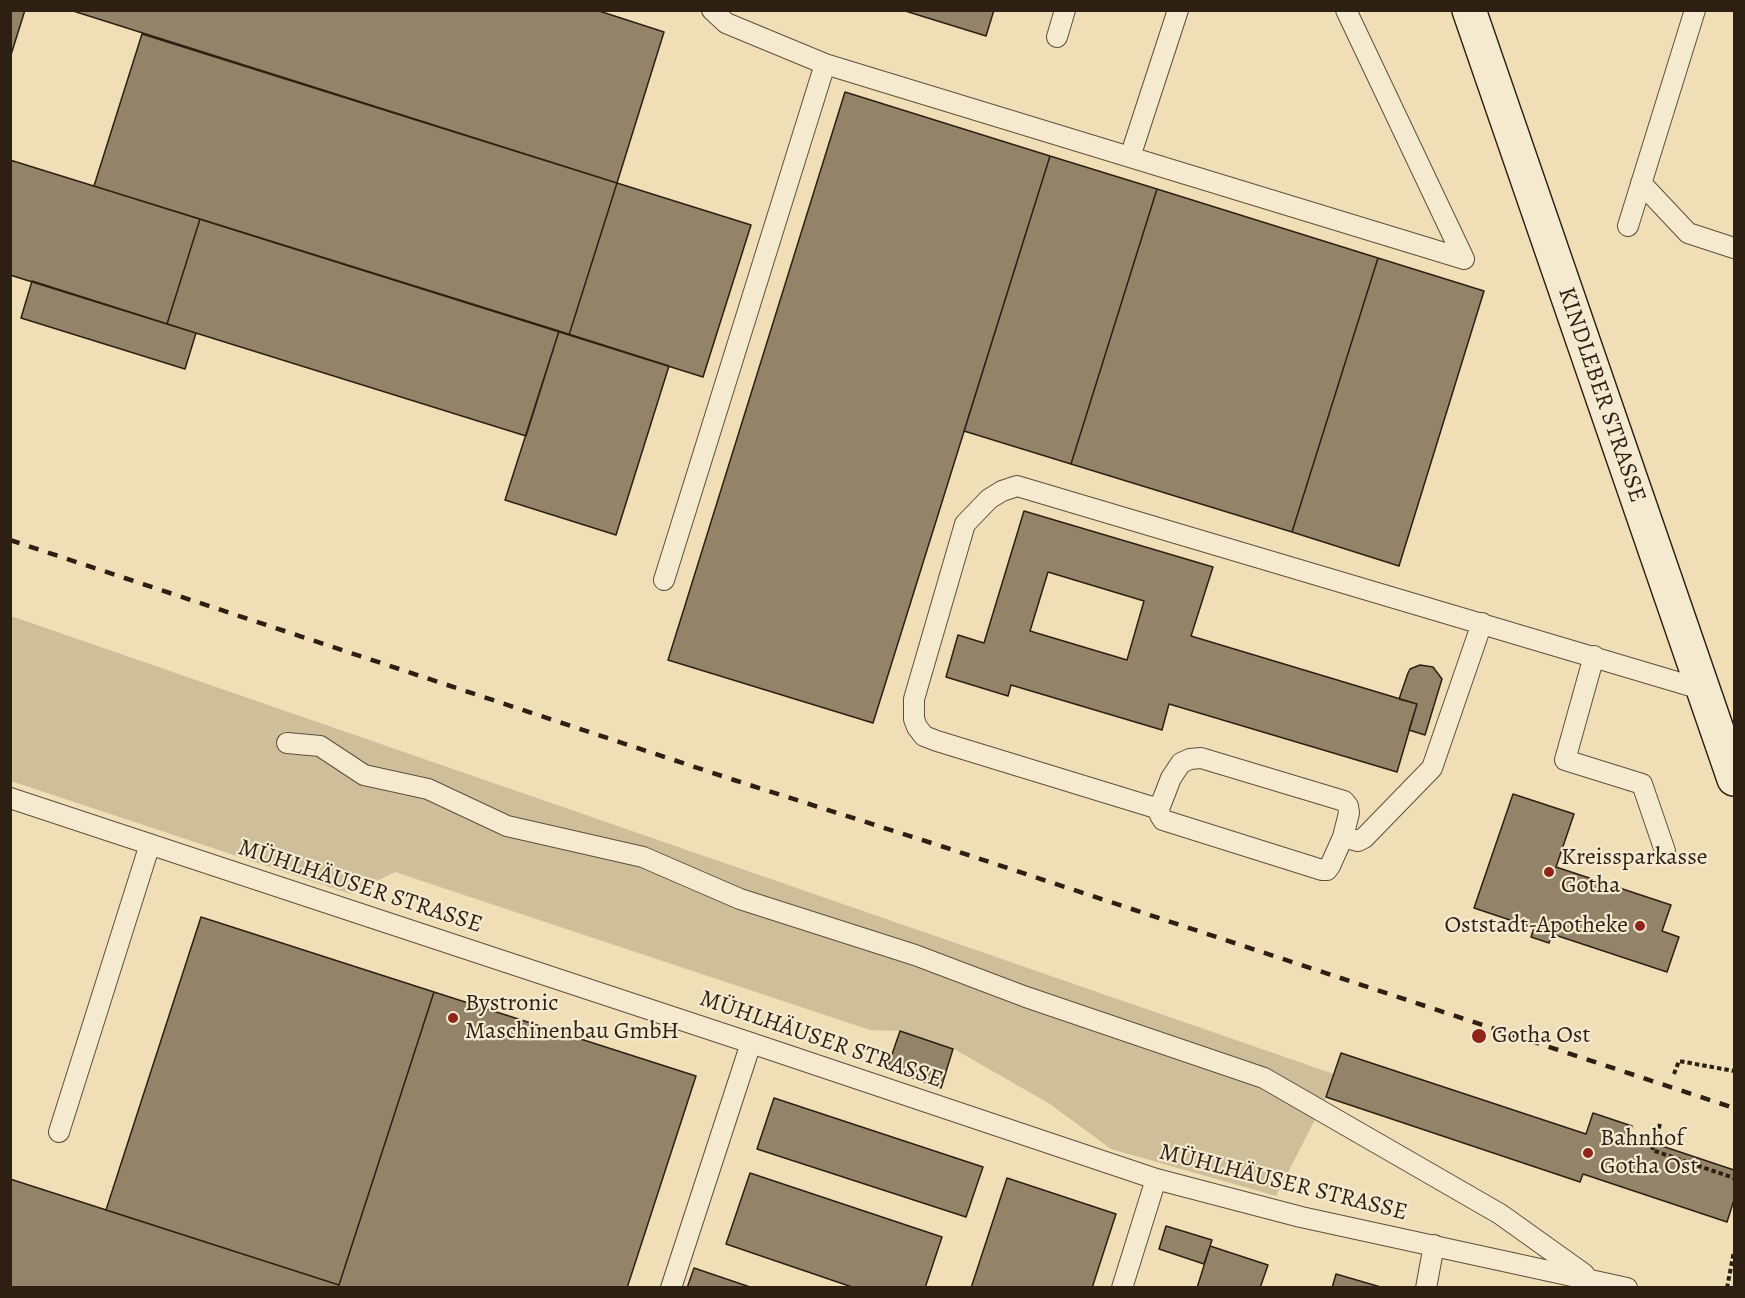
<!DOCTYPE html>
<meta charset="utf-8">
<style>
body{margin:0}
#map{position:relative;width:1745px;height:1298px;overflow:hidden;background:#f0dfb6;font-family:Alegreya,serif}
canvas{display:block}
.frame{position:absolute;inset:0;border:12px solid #2e1f13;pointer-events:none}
</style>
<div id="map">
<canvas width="1745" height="1298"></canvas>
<div class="frame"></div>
</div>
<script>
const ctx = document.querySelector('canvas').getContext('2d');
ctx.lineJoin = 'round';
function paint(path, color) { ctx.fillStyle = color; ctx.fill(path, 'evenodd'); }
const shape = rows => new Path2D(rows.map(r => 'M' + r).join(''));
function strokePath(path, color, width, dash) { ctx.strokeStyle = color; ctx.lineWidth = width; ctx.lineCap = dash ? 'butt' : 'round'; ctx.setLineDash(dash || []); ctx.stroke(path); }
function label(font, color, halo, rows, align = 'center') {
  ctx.font = font + ' Alegreya,serif'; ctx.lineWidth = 4.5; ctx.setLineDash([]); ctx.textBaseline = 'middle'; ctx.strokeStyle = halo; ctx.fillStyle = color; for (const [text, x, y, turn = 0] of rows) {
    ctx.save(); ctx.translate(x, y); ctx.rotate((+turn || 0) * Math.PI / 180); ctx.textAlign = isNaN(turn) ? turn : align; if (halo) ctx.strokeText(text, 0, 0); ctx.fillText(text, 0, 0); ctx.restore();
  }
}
paint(shape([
 [11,616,1334,1074,1326,1098,1276,1196,1111,1149,1050,1104,954,1049,900,1031,870,1030,395,872,351,894,11,781]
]), '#cfbe9a');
const building = shape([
 [10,10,25,10,10,58,10,10],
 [70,10,596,10,664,32,617,183,70,10],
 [902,10,994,10,986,36,902,10],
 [142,34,617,183,569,335,94,186,142,34],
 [845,92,1050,156,873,723,668,660,845,92],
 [1050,156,1157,189,1071,464,964,431,1050,156],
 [10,160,200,219,167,324,10,275,10,160],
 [617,183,751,225,703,377,569,335,617,183],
 [1157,189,1378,258,1292,532,1071,464,1157,189],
 [200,219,559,331,526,436,167,324,200,219],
 [1378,258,1484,291,1399,566,1292,532,1378,258],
 [32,281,196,333,185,369,21,318,32,281],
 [559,331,669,366,616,535,505,500,559,331],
 [1024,511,1213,567,1191,636,1417,704,1397,772,1169,704,1162,730,1011,685,1008,696,946,677,958,635,984,643,1024,511],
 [1048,572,1144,601,1127,660,1030,631,1048,572],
 [1420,665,1433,667,1442,679,1425,735,1409,730,1417,704,1399,699,1408,673,1410,669,1420,665],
 [1513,794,1574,814,1556,867,1671,905,1662,931,1679,937,1667,972,1552,934,1549,943,1531,937,1534,928,1474,908,1513,794],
 [201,917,434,992,339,1285,106,1210,201,917],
 [434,992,696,1076,627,1288,338,1288,434,992],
 [900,1031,953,1049,941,1088,887,1069,900,1031],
 [1341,1053,1586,1134,1593,1113,1632,1126,1629,1135,1734,1170,1734,1200,1727,1222,1583,1174,1580,1182,1326,1097,1341,1053],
 [774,1098,983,1167,966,1217,757,1149,774,1098],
 [750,1173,942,1237,925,1288,855,1288,726,1244,750,1173],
 [1007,1178,1116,1214,1092,1288,971,1288,1007,1178],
 [10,1179,339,1285,338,1288,10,1288,10,1179],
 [1166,1226,1212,1240,1204,1264,1159,1249,1166,1226],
 [1210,1246,1268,1265,1260,1288,1197,1288,1210,1246],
 [694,1268,753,1288,687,1288,694,1268],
 [1336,1274,1384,1288,1332,1288,1336,1274]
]);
paint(building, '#938368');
strokePath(building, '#2e1f13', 1.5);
const lane = shape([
 [712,10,726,23,825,64,1464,259],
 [1346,10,1464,259],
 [1057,37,1065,10],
 [1130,157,1178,10],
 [1641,183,1688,233,1734,248],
 [1628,226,1695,10],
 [664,580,825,64],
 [1594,656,1565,760,1642,784,1665,851],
 [287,743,320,746,364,775,428,789,507,826,643,857,740,899,915,955,1026,997,1264,1078,1500,1214,1584,1274],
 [1201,758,1344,801,1348,806,1349,813,1343,837,1330,866,1327,870,1322,870,1163,820,1160,815,1159,809,1171,778,1181,763,1190,759,1201,758],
 [10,798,751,1043,1156,1179,1301,1217,1627,1288],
 [1159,809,937,741,924,736,917,727,914,719,914,699,965,524,989,499,1002,491,1017,486,1704,690],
 [1343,837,1358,841,1364,838,1432,768,1482,623],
 [59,1132,150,844],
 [671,1288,751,1043],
 [1122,1288,1156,1179],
 [1426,1288,1434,1245]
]);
const secondary = shape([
 [1469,10,1734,779]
]);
strokePath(lane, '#5e4f3c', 22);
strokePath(secondary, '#2e1f13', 36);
strokePath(shape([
 [1674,1074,1679,1061,1734,1071],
 [1660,1124,1652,1150,1734,1178],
 [1727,1288,1734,1251]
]), '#2e1f13', 4, [4.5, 3]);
strokePath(lane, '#f5ead0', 20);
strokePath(secondary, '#f5ead0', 33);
strokePath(shape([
 [10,540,734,780,944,847,1734,1108]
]), '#2e1f13', 4.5, [10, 10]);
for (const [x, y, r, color] of [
 [1549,872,6,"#8f2418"],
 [1640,926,6,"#8f2418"],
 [453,1018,6,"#8f2418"],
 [1479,1036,8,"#8f2418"],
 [1588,1153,6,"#8f2418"]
]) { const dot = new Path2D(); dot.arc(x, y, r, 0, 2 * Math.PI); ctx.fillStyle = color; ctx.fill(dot); strokePath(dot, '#f5ead0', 2); }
label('24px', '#2e1f13', '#f5ead0', [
 ["KINDLEBER STRASSE",1601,395,71],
 ["MÜHLHÄUSER STRASSE",360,887,18],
 ["MÜHLHÄUSER STRASSE",821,1040,19],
 ["MÜHLHÄUSER STRASSE",1283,1183,14]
]);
label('24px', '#2e1f13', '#f5ead0', [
 ["Kreissparkasse",1561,858],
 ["Gotha",1561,886],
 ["Oststadt-Apotheke",1628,926,"right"],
 ["Bystronic",465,1004],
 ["Maschinenbau GmbH",465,1032],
 ["Gotha Ost",1492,1036],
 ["Bahnhof",1600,1139],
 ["Gotha Ost",1600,1167]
], 'left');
</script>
